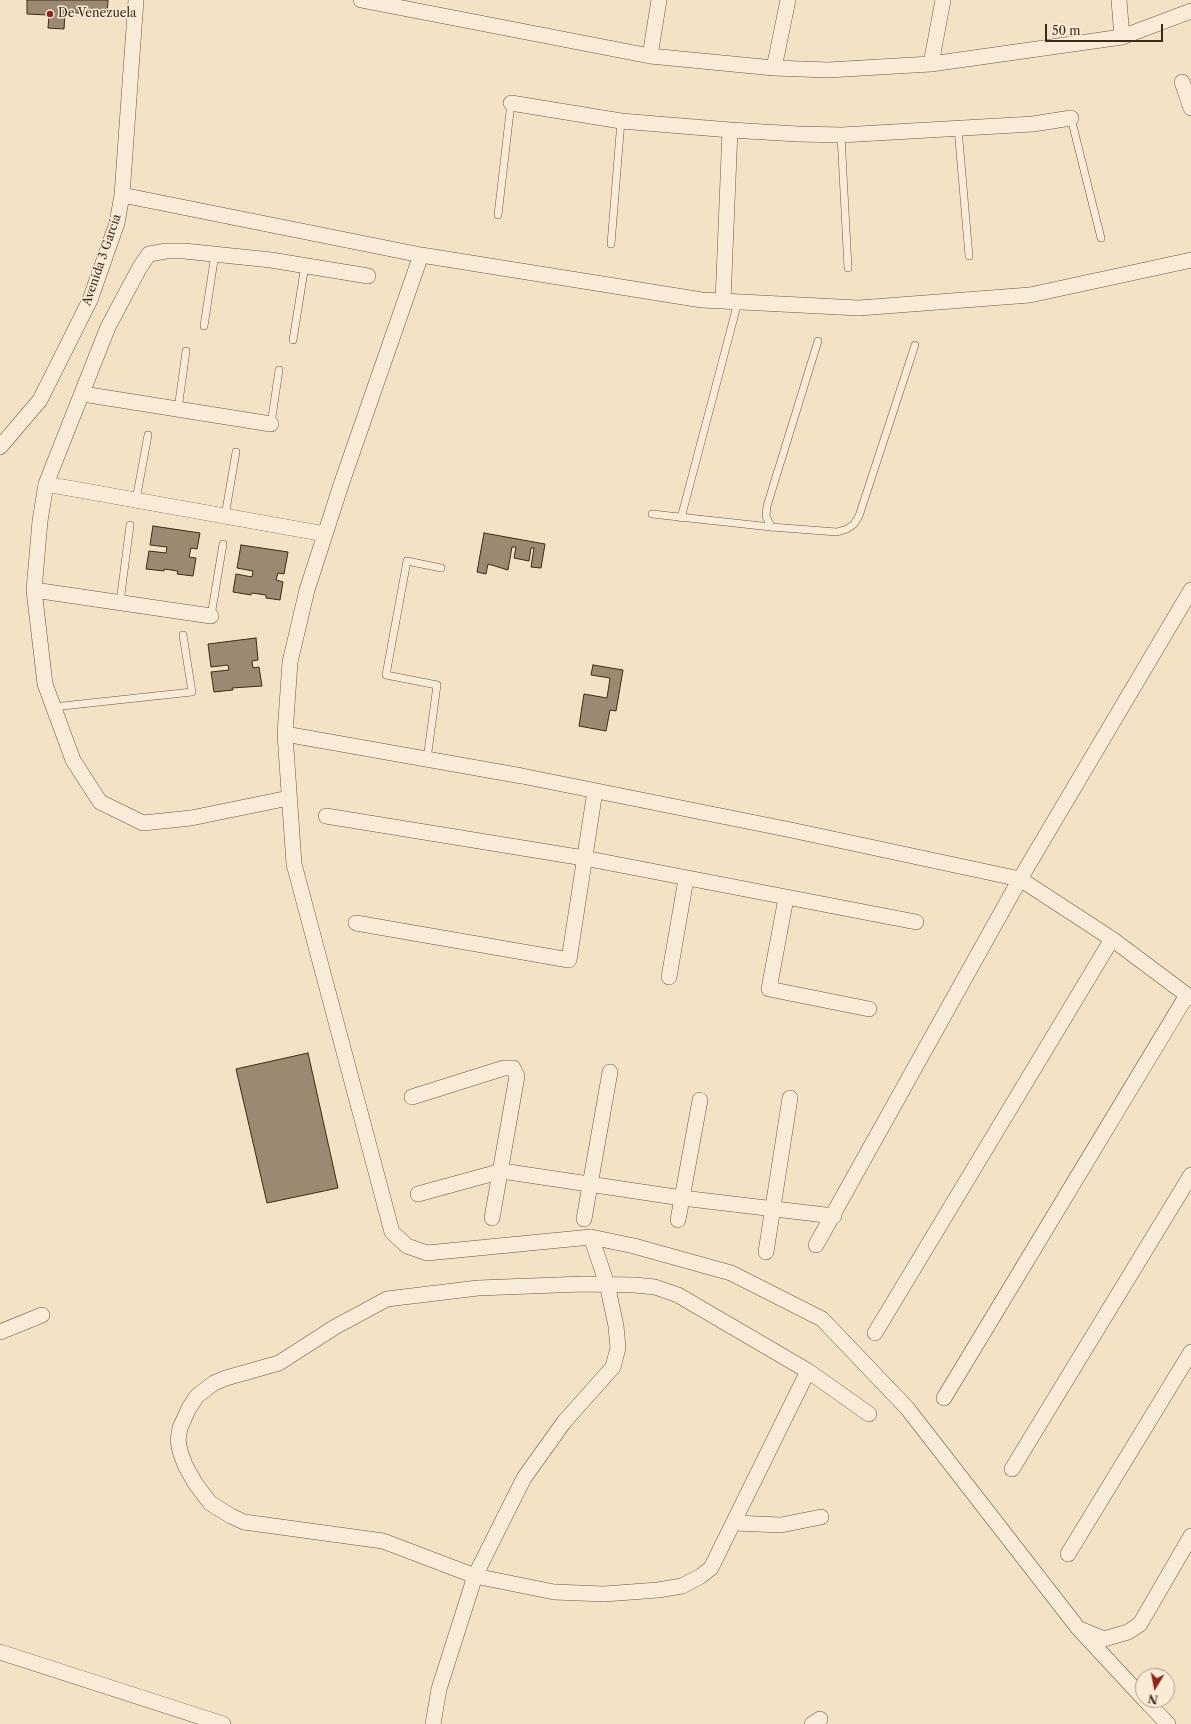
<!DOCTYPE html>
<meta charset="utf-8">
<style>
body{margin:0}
#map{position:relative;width:1191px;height:1724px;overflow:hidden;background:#f4e2c5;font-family:"Libre Caslon Text",serif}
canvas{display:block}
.north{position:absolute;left:1135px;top:1668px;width:40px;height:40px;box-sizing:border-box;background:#f8ecd9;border:1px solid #ad9e8b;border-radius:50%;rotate:190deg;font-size:11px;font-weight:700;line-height:16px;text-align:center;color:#3d2917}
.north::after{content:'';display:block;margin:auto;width:14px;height:18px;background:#8f2418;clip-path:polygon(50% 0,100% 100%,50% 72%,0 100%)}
.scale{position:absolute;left:1045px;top:24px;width:118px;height:18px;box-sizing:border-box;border:2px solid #3d2917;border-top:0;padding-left:5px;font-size:12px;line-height:14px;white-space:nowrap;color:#3d2917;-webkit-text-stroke:3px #f8ecd9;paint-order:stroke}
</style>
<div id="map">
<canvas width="1191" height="1724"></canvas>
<div class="north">N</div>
<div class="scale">50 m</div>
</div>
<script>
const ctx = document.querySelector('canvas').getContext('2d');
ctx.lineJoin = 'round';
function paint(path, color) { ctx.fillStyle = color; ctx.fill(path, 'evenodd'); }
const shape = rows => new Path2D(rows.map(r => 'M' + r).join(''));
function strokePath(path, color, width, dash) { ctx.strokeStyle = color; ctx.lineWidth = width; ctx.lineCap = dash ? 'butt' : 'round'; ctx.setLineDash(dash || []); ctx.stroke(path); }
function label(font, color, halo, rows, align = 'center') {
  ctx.font = font + ' "Libre Caslon Text",serif'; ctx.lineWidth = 3; ctx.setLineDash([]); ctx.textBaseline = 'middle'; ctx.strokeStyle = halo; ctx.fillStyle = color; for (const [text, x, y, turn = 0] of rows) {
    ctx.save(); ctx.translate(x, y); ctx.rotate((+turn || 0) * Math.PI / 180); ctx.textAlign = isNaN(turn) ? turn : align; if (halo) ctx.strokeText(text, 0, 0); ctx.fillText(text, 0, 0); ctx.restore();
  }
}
const building = shape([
 [27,0,108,0,107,15,65,12,64,29,48,28,49,15,27,14,27,0],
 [153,526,200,533,197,549,191,548,189,557,196,558,193,576,177,574,178,571,164,569,164,571,146,569,149,551,166,553,167,547,150,545,153,526],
 [484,533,545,544,541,568,531,567,534,548,531,548,529,561,514,558,516,547,512,547,508,570,488,564,486,574,477,572,484,533],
 [241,545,288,552,284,574,278,573,276,580,283,582,280,600,266,598,266,595,252,593,251,595,233,592,236,574,252,577,253,571,237,568,241,545],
 [256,638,258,660,252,661,253,668,259,667,262,686,232,688,233,690,214,692,211,672,229,670,228,665,211,667,208,644,256,638],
 [593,665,623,670,616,711,610,710,606,731,579,726,584,694,607,698,610,678,591,675,593,665],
 [308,1053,338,1188,267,1203,236,1069,308,1053]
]);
paint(building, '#9c8971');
strokePath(building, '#3d2917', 1);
const service = shape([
 [1071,118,1101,238],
 [958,128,969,256],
 [841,135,848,268],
 [498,215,511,103],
 [611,244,621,121],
 [204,326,215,254],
 [293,340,305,265],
 [178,409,186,351],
 [271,424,279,370],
 [136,500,148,435],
 [652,514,771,527,837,532,847,529,854,524,859,516,915,345],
 [225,516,236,452],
 [681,518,738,302],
 [771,527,766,516,767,506,818,341],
 [120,602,130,525],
 [211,616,223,544],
 [53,707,192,692,183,635],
 [427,759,437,685,386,675,407,561,441,568]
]);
const minor = shape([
 [361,0,650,56,774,68,828,70,931,64,1122,37,1191,11],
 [1119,0,1122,37],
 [650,56,659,0],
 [931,64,943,0],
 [774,68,788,0],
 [1182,82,1191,108],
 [511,103,621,121,730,130],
 [122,195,421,255,702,300,859,308,1030,295,1191,260],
 [421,255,342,482,307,590,290,662,285,734,294,864,392,1232,407,1246,427,1253,591,1237,634,1246,731,1273,822,1319,907,1408,1078,1628,1143,1698],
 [723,301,730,130,798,134,841,135,1033,124,1071,118],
 [83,394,271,424],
 [0,447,40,400,90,300,117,223,122,195,136,0],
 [46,484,325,534],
 [34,590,211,616],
 [285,734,522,776,791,830,1020,879,1112,939,1191,998],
 [289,798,191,818,143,823,100,802,73,760,45,684,34,590,40,521,46,484,108,327,140,267,149,254,166,251,184,251,271,260,368,276],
 [326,816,584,858,916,922],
 [786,898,769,989,869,1009],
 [356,923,569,960,595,791],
 [669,977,686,879],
 [412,1097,504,1068,513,1068,517,1076,492,1218],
 [418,1194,502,1171,682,1198,834,1216],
 [584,1219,610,1072],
 [678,1220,700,1100],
 [816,1245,1020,879,1191,590],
 [766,1252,790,1098],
 [0,1332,42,1315],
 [875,1333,1112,939],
 [808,1371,711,1568,701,1576,682,1586,658,1590,604,1594,554,1592,475,1576,383,1541,244,1522,231,1516,210,1503,195,1483,185,1465,180,1451,178,1440,180,1428,189,1408,197,1396,214,1383,226,1378,279,1363,335,1327,387,1299,478,1288,583,1284,634,1285,655,1287,678,1295,808,1371,869,1414],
 [944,1398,1187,995],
 [1012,1469,1191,1175],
 [734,1523,781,1525,821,1517],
 [1068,1554,1191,1352],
 [1082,1630,1104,1639,1128,1632,1140,1624,1191,1536],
 [0,1652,223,1724],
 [1145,1700,1168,1724],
 [433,1724,439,1689,475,1576,524,1478,564,1422,613,1367,618,1348,616,1326,607,1284,591,1237],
 [812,1724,820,1719]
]);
strokePath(service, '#6b5742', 8);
strokePath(minor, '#6b5742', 16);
strokePath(service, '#f8ecd9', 7);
strokePath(minor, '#f8ecd9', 15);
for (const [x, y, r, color] of [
 [50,14,4,"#8f2418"]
]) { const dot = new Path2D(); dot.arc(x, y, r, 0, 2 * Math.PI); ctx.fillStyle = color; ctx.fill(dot); strokePath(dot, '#f8ecd9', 1.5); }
label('12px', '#3d2917', '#f8ecd9', [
 ["De Venezuela",58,14]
], 'left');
label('12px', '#3d2917', '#f8ecd9', [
 ["Avenida 3 García",102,260,-71]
]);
</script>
